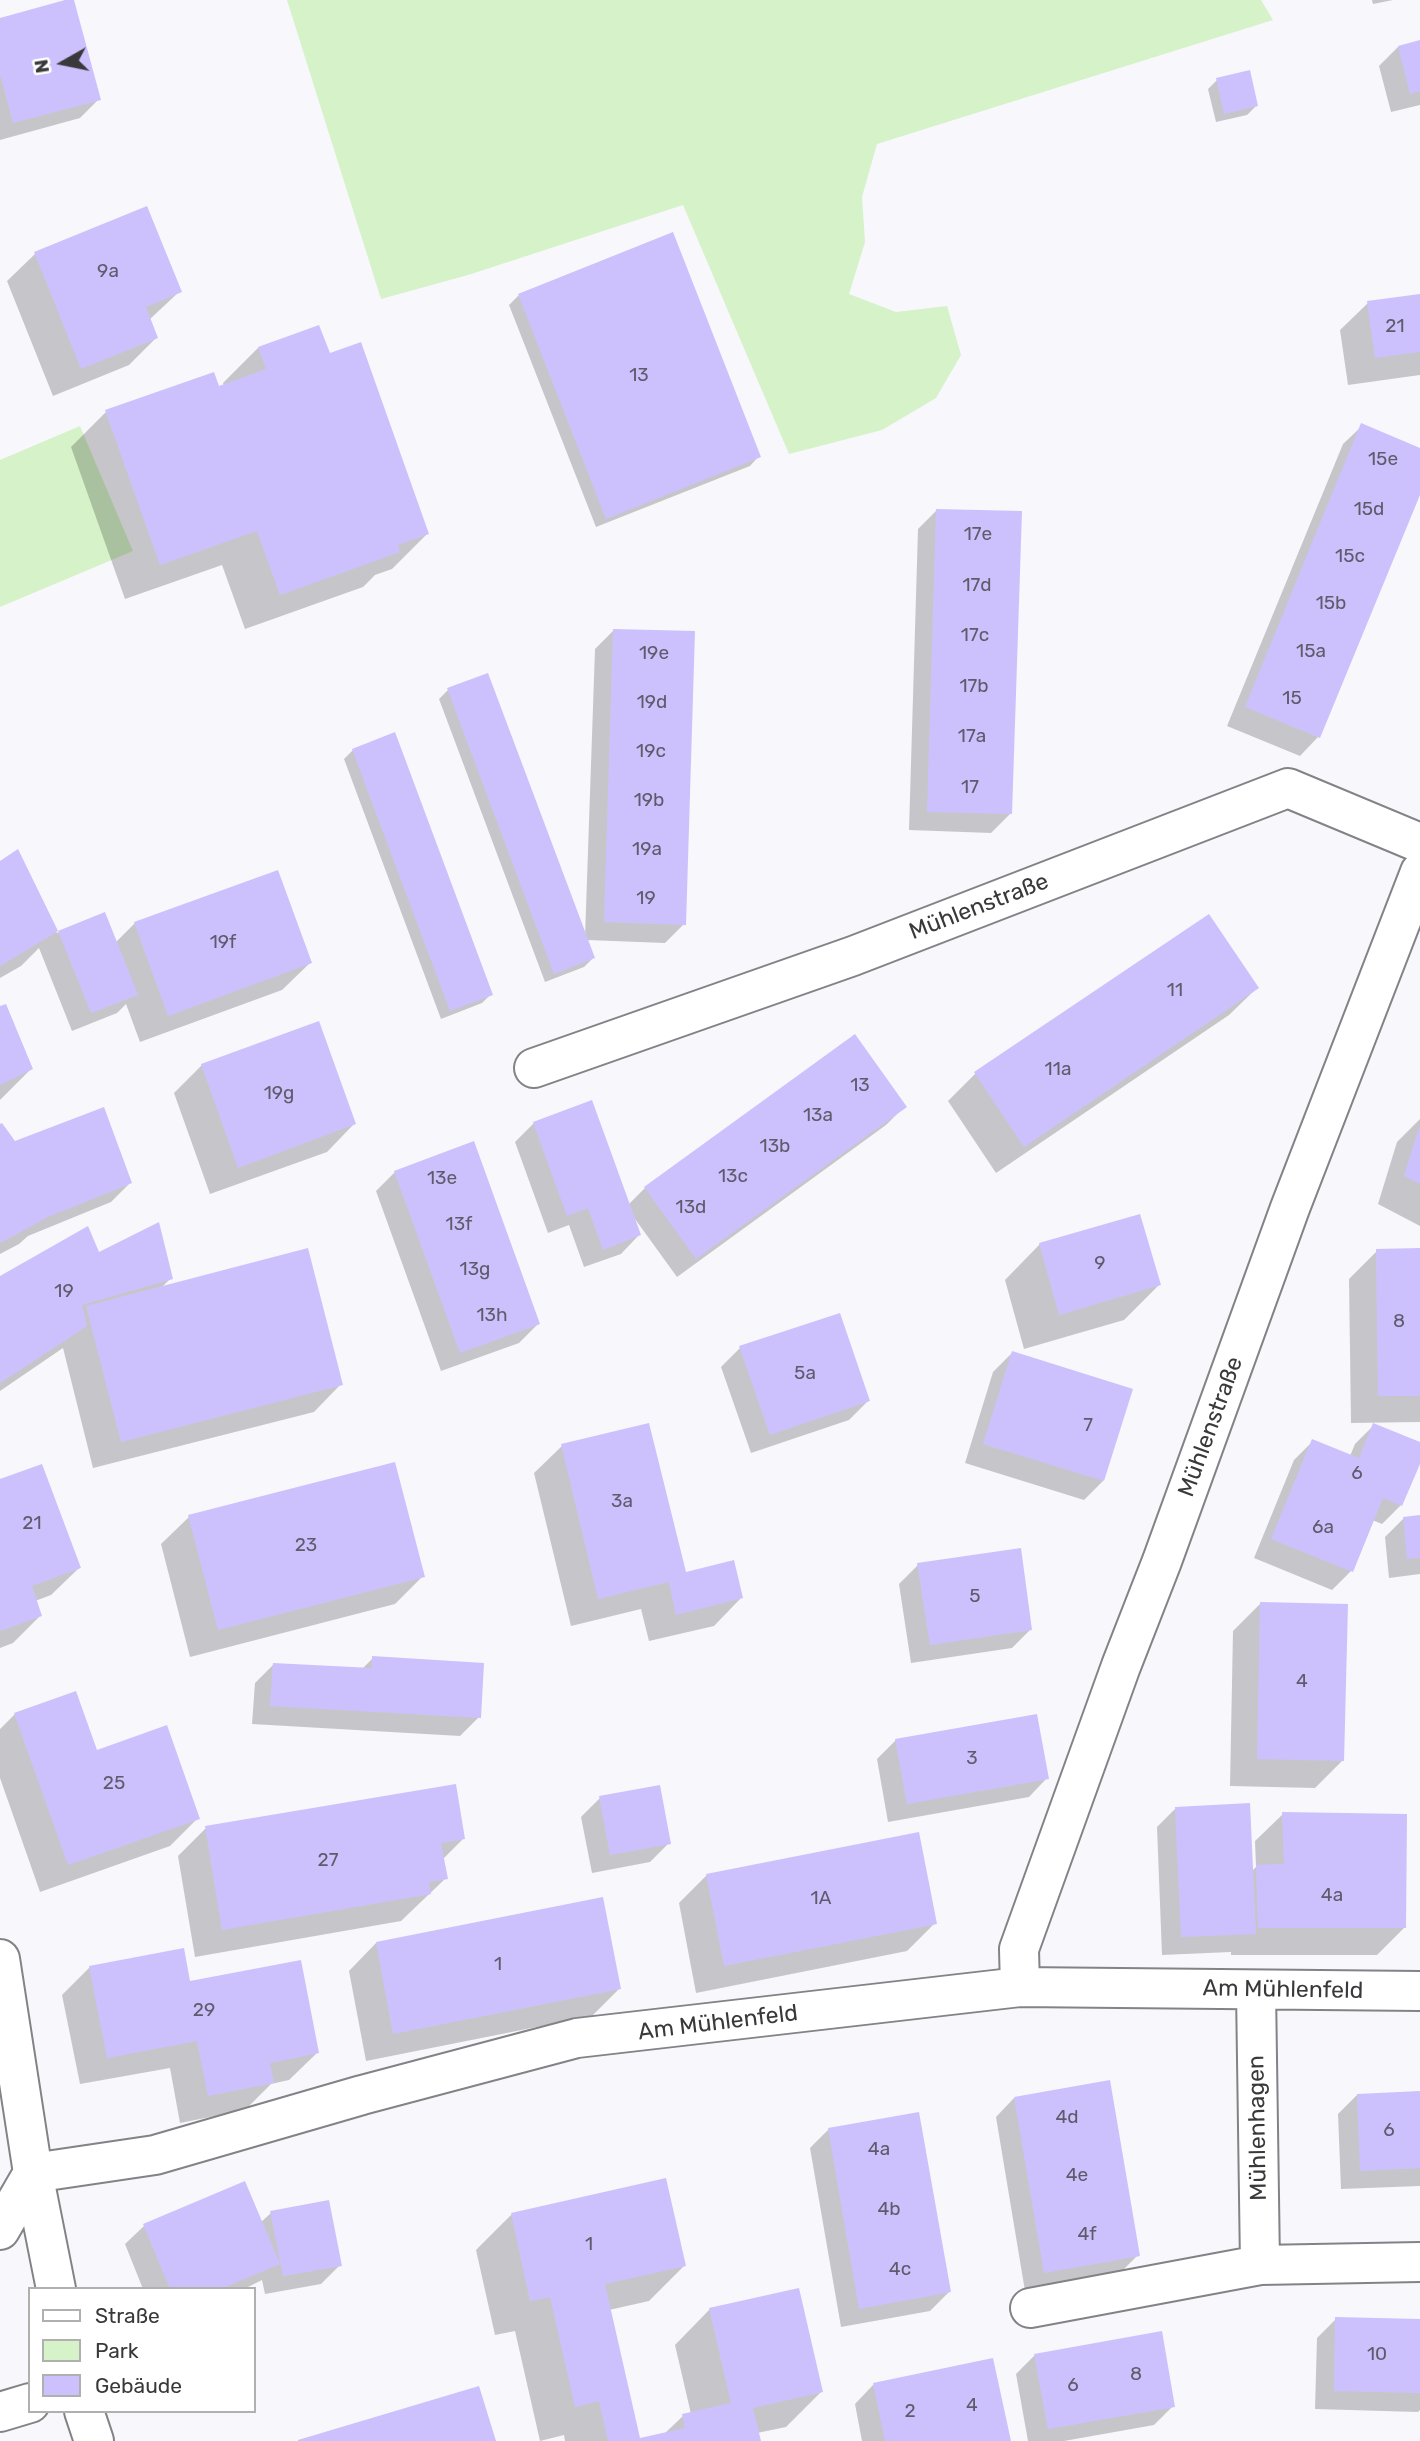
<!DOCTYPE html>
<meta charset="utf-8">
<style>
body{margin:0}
#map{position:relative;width:1420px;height:2441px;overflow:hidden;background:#f8f7fc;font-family:Rubik,sans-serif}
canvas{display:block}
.legend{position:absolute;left:28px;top:2287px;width:228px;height:126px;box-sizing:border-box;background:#fff;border:2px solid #b0b0b1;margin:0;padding:9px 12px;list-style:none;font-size:21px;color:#39393b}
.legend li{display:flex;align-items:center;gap:14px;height:35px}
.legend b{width:35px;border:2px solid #b0b0b1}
.north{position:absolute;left:28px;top:28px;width:70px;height:70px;-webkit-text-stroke:5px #fff;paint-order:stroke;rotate:261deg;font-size:19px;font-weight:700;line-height:28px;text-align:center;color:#39393b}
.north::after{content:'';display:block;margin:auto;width:24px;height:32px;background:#39393b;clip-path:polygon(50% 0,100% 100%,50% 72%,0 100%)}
</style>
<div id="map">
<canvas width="1420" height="2441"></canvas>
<ul class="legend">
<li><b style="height:9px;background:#fff"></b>Straße</li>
<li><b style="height:19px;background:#d5f2c9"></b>Park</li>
<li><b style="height:19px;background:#ccc1fc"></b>Gebäude</li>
</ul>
<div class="north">N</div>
</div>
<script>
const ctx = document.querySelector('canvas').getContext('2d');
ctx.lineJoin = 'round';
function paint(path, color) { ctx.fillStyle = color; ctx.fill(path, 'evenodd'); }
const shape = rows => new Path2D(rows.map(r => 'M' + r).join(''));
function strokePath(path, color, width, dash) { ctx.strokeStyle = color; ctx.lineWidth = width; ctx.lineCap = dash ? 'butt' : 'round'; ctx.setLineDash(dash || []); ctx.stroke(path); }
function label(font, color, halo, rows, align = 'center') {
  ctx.font = font + ' Rubik,sans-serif'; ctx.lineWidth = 6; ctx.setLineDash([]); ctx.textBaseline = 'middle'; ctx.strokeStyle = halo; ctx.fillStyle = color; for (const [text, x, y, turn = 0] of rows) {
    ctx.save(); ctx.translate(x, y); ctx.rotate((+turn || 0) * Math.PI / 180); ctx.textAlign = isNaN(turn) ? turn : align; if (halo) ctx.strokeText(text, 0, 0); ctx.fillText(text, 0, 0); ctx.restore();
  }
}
paint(shape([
 [287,0,1261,0,1273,20,877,144,862,197,865,242,849,294,896,312,947,306,961,355,936,398,882,430,789,454,683,205,468,275,381,299],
 [80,426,133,551,0,607,0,460]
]), '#d5f2c9');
paint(shape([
 [72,0,99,99,80,118,0,140,0,19],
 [1372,0,1393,0,1373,4],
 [1420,42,1420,105,1391,112,1379,66,1398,47],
 [1217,80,1256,106,1247,115,1216,122,1208,89],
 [146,208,180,291,149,320,156,338,129,365,53,396,7,281,35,254],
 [672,235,759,456,750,466,596,527,509,305,518,296],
 [1420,295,1420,375,1348,385,1340,330,1368,303],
 [258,348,329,355,427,534,392,569,375,575,363,587,245,629,222,565,125,599,71,447,106,412,224,386,223,383],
 [1362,426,1420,450,1420,490,1318,737,1300,756,1227,726,1343,444],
 [937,510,1010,814,991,833,909,830,918,529],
 [614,630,684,924,665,943,587,940,593,958,584,967,545,982,439,699,448,690,585,937,595,649],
 [353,750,491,994,482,1003,441,1019,344,759],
 [17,852,57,933,104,914,115,943,135,923,310,963,282,990,140,1042,126,1004,117,1013,72,1031,39,948,21,966,0,978,0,863],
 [1257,988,1229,1015,996,1173,948,1101,975,1074],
 [0,1008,31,1069,0,1100],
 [202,1065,354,1124,327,1152,210,1194,174,1093],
 [905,1106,886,1125,677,1277,635,1219,639,1235,621,1254,584,1267,569,1225,548,1233,515,1142,534,1123,628,1205,645,1188],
 [1420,1119,1420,1226,1378,1204,1397,1142],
 [0,1126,14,1143,130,1183,111,1202,28,1236,19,1244,0,1254],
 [395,1172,538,1324,519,1343,441,1371,376,1191],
 [1040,1244,1159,1285,1124,1320,1024,1349,1005,1280],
 [1420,1250,1420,1422,1351,1423,1349,1279,1377,1251],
 [98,1254,171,1278,161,1288,341,1384,314,1412,93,1468,63,1348,0,1391,0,1278],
 [740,1348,868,1401,849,1420,751,1453,721,1367],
 [1012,1353,1103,1481,1084,1500,965,1463,993,1372],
 [1374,1425,1420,1444,1420,1459,1401,1505,1382,1524,1372,1520,1351,1571,1332,1590,1254,1558,1294,1460,1313,1441,1350,1456,1355,1444],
 [562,1446,684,1574,741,1598,714,1626,649,1641,641,1609,571,1626,534,1473],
 [0,1481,79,1568,51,1595,35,1601,40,1616,13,1643,0,1648],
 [189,1517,423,1576,395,1604,190,1657,161,1544],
 [1420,1517,1420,1574,1389,1578,1385,1537,1404,1518],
 [918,1565,1031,1629,1012,1648,911,1663,899,1584],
 [1261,1603,1342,1761,1315,1788,1230,1786,1233,1631],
 [373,1658,479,1717,460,1736,252,1724,255,1683,274,1664,361,1670],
 [15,1714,96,1752,198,1818,170,1846,40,1892,0,1778,0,1729],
 [896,1740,1047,1778,1029,1797,888,1822,877,1759],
 [600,1798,669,1843,650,1862,592,1873,581,1817],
 [1176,1808,1252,1871,1256,1867,1255,1841,1283,1814,1405,1927,1377,1955,1231,1955,1231,1952,1162,1955,1157,1827],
 [206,1828,464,1838,442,1860,446,1878,401,1921,195,1957,178,1856],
 [707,1875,935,1923,907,1951,696,1993,679,1903],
 [376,1943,619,1989,592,2016,366,2061,349,1971],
 [90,1967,189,1983,317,2053,289,2080,271,2084,245,2110,180,2123,170,2068,80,2084,62,1995],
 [1420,2093,1420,2186,1341,2189,1338,2114,1357,2095],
 [1014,2098,1138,2255,1119,2274,1025,2291,996,2117],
 [829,2129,949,2292,930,2311,841,2327,810,2148],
 [665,2180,684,2266,649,2301,609,2310,638,2440,664,2434,683,2416,691,2414,675,2345,710,2309,821,2392,786,2427,757,2433,759,2441,565,2441,564,2435,540,2441,515,2331,495,2335,476,2250,511,2215],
 [271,2213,340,2265,321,2284,265,2294,262,2280,244,2289,143,2289,125,2244,144,2226,260,2223],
 [1336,2319,1420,2321,1420,2410,1418,2412,1315,2409,1317,2338],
 [1035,2355,1173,2406,1154,2425,1064,2441,1028,2441,1016,2374],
 [873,2385,1009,2441,862,2441,855,2404]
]), '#0003');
paint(shape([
 [65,0,74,0,101,100,13,123,0,74,0,18],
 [1420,40,1420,91,1410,94,1398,46],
 [1250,70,1258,106,1224,114,1216,78],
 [147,206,182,292,146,307,158,338,81,369,34,252],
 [673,232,761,457,606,519,518,294],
 [1420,294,1420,352,1375,358,1367,301],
 [319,325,330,353,361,342,429,534,398,545,400,552,280,595,257,531,160,565,105,410,214,372,219,386,266,369,258,347],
 [1361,423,1420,448,1420,495,1320,738,1245,707],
 [936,509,1022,511,1012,814,927,812],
 [613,629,695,631,686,925,604,922],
 [488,673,595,958,554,974,447,688],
 [395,732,493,995,450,1011,352,749],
 [18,849,58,931,0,966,0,861],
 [278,870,312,963,168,1016,134,922],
 [105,912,138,995,91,1013,58,931],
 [1209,914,1259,988,1024,1147,974,1072],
 [6,1004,33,1069,0,1085,0,1006],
 [319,1021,356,1124,238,1168,201,1064],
 [855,1034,907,1107,696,1259,644,1187],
 [592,1100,641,1235,603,1250,588,1208,567,1216,533,1122],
 [104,1107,132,1183,48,1217,0,1243,0,1124,2,1123,15,1141],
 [1419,1128,1420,1128,1420,1184,1404,1176],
 [474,1141,540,1324,460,1353,394,1171],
 [1140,1214,1161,1285,1059,1315,1039,1243],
 [159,1222,173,1279,82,1305,87,1326,0,1383,0,1276,88,1226,99,1252],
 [308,1248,343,1385,121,1442,86,1306],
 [1420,1248,1420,1396,1378,1396,1376,1249],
 [840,1313,870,1401,770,1435,739,1346],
 [1012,1351,1133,1389,1104,1481,983,1444],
 [649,1423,686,1572,734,1560,743,1598,676,1615,669,1582,598,1599,561,1444],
 [1373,1423,1420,1442,1420,1464,1402,1506,1383,1498,1353,1572,1271,1539,1312,1439,1359,1458],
 [395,1462,425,1577,218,1630,188,1515],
 [42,1464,81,1568,32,1586,42,1616,0,1631,0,1479],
 [1420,1515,1420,1558,1407,1559,1403,1517],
 [1021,1548,1032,1630,930,1645,917,1563],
 [1260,1602,1348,1604,1344,1761,1257,1759],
 [372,1656,484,1663,481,1718,270,1706,273,1663,372,1668],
 [76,1691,97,1750,167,1725,200,1819,68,1865,14,1713],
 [1037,1714,1049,1779,907,1804,895,1739],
 [456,1784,465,1839,441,1843,448,1879,429,1882,431,1894,222,1930,205,1826],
 [660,1785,671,1844,610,1855,599,1796],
 [1250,1803,1256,1934,1181,1937,1175,1807],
 [1282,1812,1407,1814,1406,1928,1258,1928,1256,1865,1284,1864],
 [919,1832,937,1924,724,1966,706,1874],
 [603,1897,621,1989,393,2034,376,1942],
 [184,1948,190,1981,301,1960,319,2053,270,2063,274,2083,208,2096,197,2041,107,2058,89,1966],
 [1110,2080,1140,2256,1044,2273,1014,2097],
 [1420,2091,1420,2168,1360,2171,1357,2094],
 [919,2112,951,2292,859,2309,828,2128],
 [666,2178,686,2266,605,2284,640,2438,685,2428,682,2414,731,2403,709,2308,799,2288,823,2392,753,2408,761,2441,608,2441,599,2401,575,2407,550,2297,530,2301,511,2213],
 [245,2181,280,2264,221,2289,170,2289,143,2224],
 [329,2200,342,2266,283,2276,270,2211],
 [1335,2317,1420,2319,1420,2393,1334,2391],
 [1162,2331,1175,2407,1048,2429,1034,2354],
 [993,2358,1011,2441,885,2441,873,2383],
 [479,2386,496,2441,298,2441,298,2440]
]), '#ccc1fc');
const minor = shape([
 [534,1068,853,956,1288,788,1420,843],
 [1020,1987,1019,1949,1121,1666,1162,1561,1290,1208,1420,872],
 [1256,1990,1260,2265,1420,2262],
 [33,2173,155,2155,362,2095,577,2038,1020,1987,1420,1991],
 [1030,2308,1260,2265]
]);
const secondary = shape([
 [0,1959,33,2173,56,2289],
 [0,2230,33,2173],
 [84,2411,94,2441],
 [0,2412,30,2403]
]);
strokePath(minor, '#838387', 42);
strokePath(secondary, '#838387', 42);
strokePath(minor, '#fff', 38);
strokePath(secondary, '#fff', 38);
label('19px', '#5e5b6b', null, [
 ["9a",108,272],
 ["21",1395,327],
 ["13",639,376],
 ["15e",1383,460],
 ["15d",1369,510],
 ["17e",978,535],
 ["15c",1350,557],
 ["17d",977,586],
 ["15b",1331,604],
 ["17c",975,636],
 ["15a",1311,652],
 ["19e",654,654],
 ["17b",974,687],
 ["15",1292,699],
 ["19d",652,703],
 ["17a",972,737],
 ["19c",651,752],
 ["17",970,788],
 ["19b",649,801],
 ["19a",647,850],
 ["19",646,899],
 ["19f",223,943],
 ["11",1175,991],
 ["11a",1058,1070],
 ["13",860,1086],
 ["19g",279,1094],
 ["13a",818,1116],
 ["13b",775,1147],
 ["13c",733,1177],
 ["13e",442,1179],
 ["13d",691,1208],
 ["13f",459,1225],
 ["9",1100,1264],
 ["13g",475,1270],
 ["19",64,1292],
 ["13h",492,1316],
 ["8",1399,1322],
 ["5a",805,1374],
 ["7",1088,1426],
 ["6",1357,1474],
 ["3a",622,1502],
 ["21",32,1524],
 ["6a",1323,1528],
 ["23",306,1546],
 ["5",975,1597],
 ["4",1302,1682],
 ["3",972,1759],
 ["25",114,1784],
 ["27",328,1861],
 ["4a",1332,1896],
 ["1A",821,1899],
 ["1",498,1965],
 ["29",204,2011],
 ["4d",1067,2118],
 ["6",1389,2131],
 ["4a",879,2150],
 ["4e",1077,2176],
 ["4b",889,2210],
 ["4f",1087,2235],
 ["1",589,2245],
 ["4c",900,2270],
 ["10",1377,2355],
 ["8",1136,2375],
 ["6",1073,2386],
 ["4",972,2406],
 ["2",910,2412]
]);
label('23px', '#39393b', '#fff', [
 ["Mühlenstraße",979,907,-21],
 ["Mühlenstraße",1211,1427,-70],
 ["Am Mühlenfeld",1283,1990,1],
 ["Am Mühlenfeld",718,2023,-7],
 ["Mühlenhagen",1258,2128,-91]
]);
</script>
